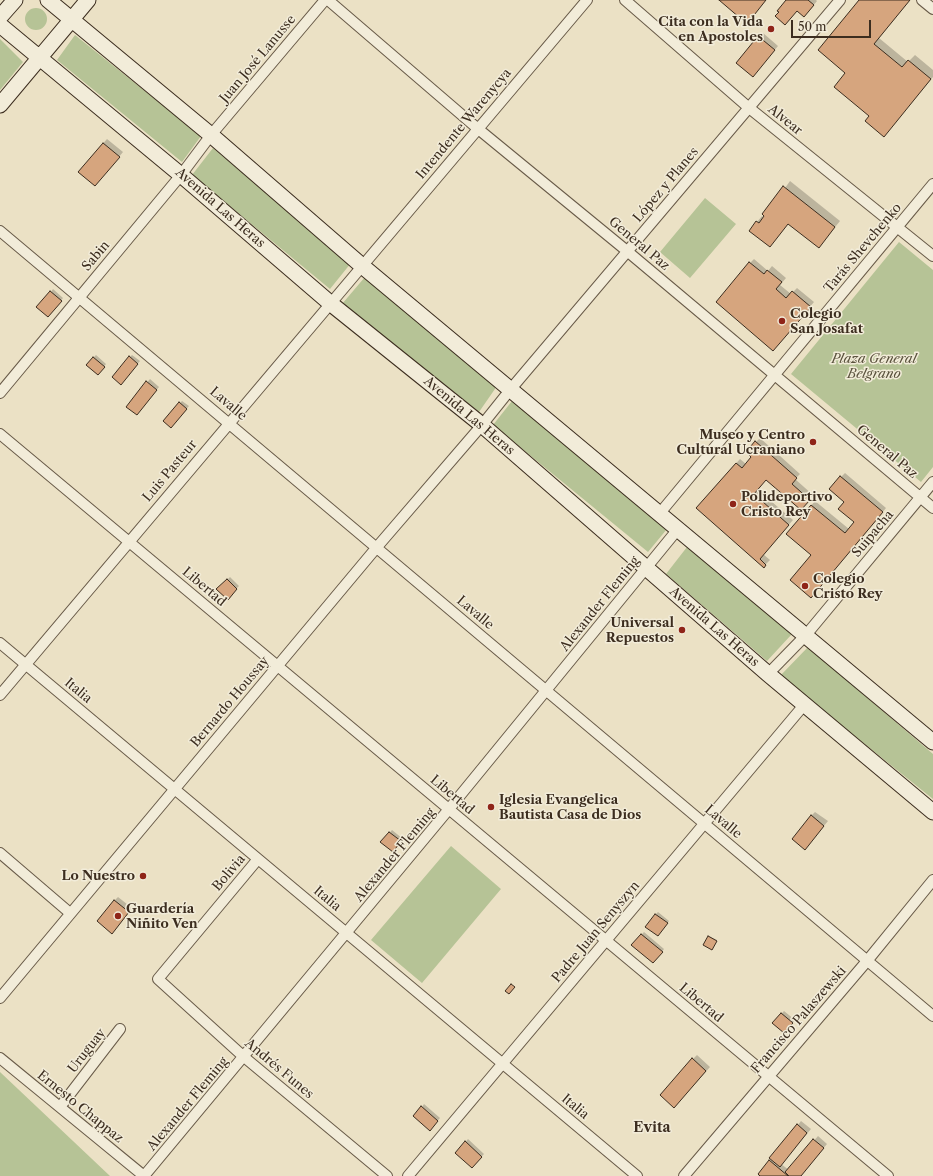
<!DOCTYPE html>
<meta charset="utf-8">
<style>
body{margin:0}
#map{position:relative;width:933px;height:1176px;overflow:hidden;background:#ebe1c5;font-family:"Libre Caslon Text",serif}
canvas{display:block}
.scale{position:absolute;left:791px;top:20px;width:80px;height:18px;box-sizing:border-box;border:2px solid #3c2d1f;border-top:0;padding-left:5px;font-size:12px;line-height:14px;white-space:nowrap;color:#3c2d1f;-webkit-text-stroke:3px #f2ecd9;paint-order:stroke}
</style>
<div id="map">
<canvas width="933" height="1176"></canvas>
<div class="scale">50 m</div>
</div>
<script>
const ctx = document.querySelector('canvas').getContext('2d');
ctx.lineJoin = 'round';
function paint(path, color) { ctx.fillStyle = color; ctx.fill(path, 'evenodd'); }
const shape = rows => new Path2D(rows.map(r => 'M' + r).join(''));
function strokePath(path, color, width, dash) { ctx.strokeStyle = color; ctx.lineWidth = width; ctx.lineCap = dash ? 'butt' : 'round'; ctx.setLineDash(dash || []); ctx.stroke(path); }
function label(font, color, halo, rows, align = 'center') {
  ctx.font = font + ' "Libre Caslon Text",serif'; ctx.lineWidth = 3; ctx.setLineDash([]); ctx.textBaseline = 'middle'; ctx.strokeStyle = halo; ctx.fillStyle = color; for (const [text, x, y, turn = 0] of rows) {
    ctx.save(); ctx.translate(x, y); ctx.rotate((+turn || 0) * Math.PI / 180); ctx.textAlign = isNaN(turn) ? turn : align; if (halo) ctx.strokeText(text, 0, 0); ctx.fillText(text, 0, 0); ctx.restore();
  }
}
paint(shape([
 '25 19a11 11 0 1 1 22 0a11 11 0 1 1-22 0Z',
 [75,35,201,136,182,162,57,60],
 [0,39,23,62,0,90],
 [213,148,351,263,330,289,192,175],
 [705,198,736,224,690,278,660,252],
 [899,242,933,270,933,467,921,482,791,374],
 [365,277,497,386,479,412,342,304],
 [512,401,667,529,648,552,493,425],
 [687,547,792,634,767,661,666,574],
 [808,647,933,754,933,799,780,676],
 [451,846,501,889,422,983,371,940],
 [0,1072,110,1176,0,1176]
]), '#b6c396');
paint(shape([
 [788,0,816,0,817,1,808,12],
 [861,0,910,0,879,38,908,62,915,55,933,70,933,77,889,130,870,116,847,73],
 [763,33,778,46,757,71,759,37],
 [107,139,123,152,99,181,79,171],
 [790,181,840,221,819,247,789,223,770,246,757,222,762,216,764,218],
 [754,259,768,271,772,266,786,278,780,285,791,294,797,288,814,302,777,346,750,263],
 [53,289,63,298,51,313,51,292],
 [96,355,106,364,101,371,93,358],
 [132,355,140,361,123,381,130,357],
 [150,379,159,387,139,411,128,406],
 [182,401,189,406,174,424,180,403],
 [760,438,800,474,795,479,813,495,805,505,766,479,757,489,793,520,763,554,770,560,763,567,697,508,740,459,746,464,753,457,756,442],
 [845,473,886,508,811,597,812,555,788,534,815,501,849,529,855,522,846,502,841,477],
 [230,577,239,586,227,598,218,589],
 [815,812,828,821,809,844,811,816],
 [392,830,403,839,396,848,382,842],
 [118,897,132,908,116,929,114,901],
 [658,912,669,921,661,932,656,914],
 [644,932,664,949,656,960,633,944],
 [709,936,717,940,712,949,708,937],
 [784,1011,795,1020,787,1029,774,1022],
 [697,1055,710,1067,678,1103,693,1059],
 [424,1104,440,1118,432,1127,422,1107],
 [801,1121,811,1129,781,1164,789,1170,818,1136,827,1144,800,1176,758,1176],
 [468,1139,484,1154,472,1167,456,1153]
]), '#0003');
const building = shape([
 [719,0,766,0,747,24,719,0],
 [786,0,808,0,814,5,804,17,797,11,785,25,775,16,779,12,777,11,786,0],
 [859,0,910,0,874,44,902,67,908,60,931,79,884,137,865,121,869,116,834,87,845,73,818,50,859,0],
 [758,36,775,50,753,77,736,63,758,36],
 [103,143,120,157,95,186,78,172,103,143],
 [783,186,835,227,819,248,788,224,770,247,749,231,756,221,759,223,764,216,762,214,783,186],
 [749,262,764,274,767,270,782,282,776,289,786,298,792,291,811,307,773,351,716,302,749,262],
 [50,291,62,301,48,317,36,307,50,291],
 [129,356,138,364,121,385,112,377,129,356],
 [93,357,105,367,98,375,86,365,93,357],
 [146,381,157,390,137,415,126,407,146,381],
 [179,402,187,409,171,428,163,421,179,402],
 [755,441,797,478,792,484,810,500,801,510,766,480,754,494,789,525,760,559,766,565,764,568,696,508,736,463,742,468,751,457,746,452,755,441],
 [840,476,883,512,811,598,790,580,811,555,786,534,811,505,845,533,854,522,838,509,844,502,829,489,840,476],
 [227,579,237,589,228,600,216,589,227,579],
 [811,815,824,826,805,850,792,839,811,815],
 [389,832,401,841,393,852,380,842,389,832],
 [114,900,129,912,112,934,97,921,114,900],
 [655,914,668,923,658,936,645,927,655,914],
 [641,934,663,952,653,963,631,945,641,934],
 [708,936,717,941,712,950,703,945,708,936],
 [511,984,515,987,509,994,505,991,511,984],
 [781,1013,793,1023,784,1033,772,1023,781,1013],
 [692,1058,706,1071,674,1108,660,1095,692,1058],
 [421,1106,438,1121,430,1131,413,1116,421,1106],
 [797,1124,807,1133,780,1167,769,1158,797,1124],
 [813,1139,824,1148,801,1176,789,1176,785,1172,813,1139],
 [465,1141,482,1157,472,1168,455,1153,465,1141],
 [769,1160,788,1176,760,1176,758,1174,769,1160]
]);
paint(building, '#d6a57e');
strokePath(building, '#3c2d1f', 1);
const minor = shape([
 [328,0,477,128,627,251,933,508],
 [625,0,748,107,933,256],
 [922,0,933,9],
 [0,231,933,1016],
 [0,393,181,175,211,135,325,0],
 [0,434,888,1176],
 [660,513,933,184],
 [0,643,637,1176],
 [768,674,806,635,933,482],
 [0,695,587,0],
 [0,853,70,913],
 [258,859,158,979,244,1057,387,1176],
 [0,998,377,547,482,425,510,390,840,0],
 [0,1058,144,1176],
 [60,1107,120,1029],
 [144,1176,449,809,678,529],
 [408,1176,804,705],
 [684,1176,867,961,933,880]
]);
const secondary = shape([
 [48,0,211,135,361,265,933,742],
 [0,17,15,0],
 [0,25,181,175,330,303,482,425,768,674,933,812],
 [0,105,88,0]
]);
strokePath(minor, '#685a48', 12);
strokePath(secondary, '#3c2d1f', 17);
strokePath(minor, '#f2ecd9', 10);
strokePath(secondary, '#f2ecd9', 15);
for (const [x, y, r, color] of [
 [771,29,4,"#8f2418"],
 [782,321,4,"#8f2418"],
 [813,442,4,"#8f2418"],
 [733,504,4,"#8f2418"],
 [805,586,4,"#8f2418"],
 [682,630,4,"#8f2418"],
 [491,807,4,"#8f2418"],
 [143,876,4,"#8f2418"],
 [118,916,4,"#8f2418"]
]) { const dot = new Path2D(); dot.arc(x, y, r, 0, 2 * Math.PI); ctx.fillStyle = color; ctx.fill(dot); strokePath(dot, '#f2ecd9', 1.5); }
label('bold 13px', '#3c2d1f', '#f2ecd9', [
 ["Cita con la Vida",763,22,"right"],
 ["en Apostoles",763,37,"right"],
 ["Colegio",790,314],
 ["San Josafat",790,329],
 ["Museo y Centro",805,435,"right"],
 ["Cultural Ucraniano",805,450,"right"],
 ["Polideportivo",741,497],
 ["Cristo Rey",741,512],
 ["Colegio",813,579],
 ["Cristo Rey",813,594],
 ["Universal",674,623,"right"],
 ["Repuestos",674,638,"right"],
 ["Iglesia Evangelica",499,800],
 ["Bautista Casa de Dios",499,815],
 ["Lo Nuestro",135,876,"right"],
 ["Guardería",126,909],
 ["Niñito Ven",126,924]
], 'left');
label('13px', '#3c2d1f', '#f2ecd9', [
 ["Juan José Lanusse",258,59,-50],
 ["Alvear",785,120,39],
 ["Intendente Warenycya",464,124,-50],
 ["López y Planes",666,185,-50],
 ["Avenida Las Heras",220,208,41],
 ["General Paz",639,244,40],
 ["Tarás Shevchenko",863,248,-50],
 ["Sabin",96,256,-50],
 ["Lavalle",228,404,40],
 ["Avenida Las Heras",469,416,40],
 ["General Paz",887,452,40],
 ["Luis Pasteur",170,471,-50],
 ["Suipacha",873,534,-50],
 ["Libertad",204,587,40],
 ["Alexander Fleming",600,604,-51],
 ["Lavalle",475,613,40],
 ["Avenida Las Heras",714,627,41],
 ["Italia",78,691,40],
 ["Bernardo Houssay",230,702,-50],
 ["Libertad",452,795,40],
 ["Lavalle",723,822,40],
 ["Alexander Fleming",395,855,-50],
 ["Bolivia",229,873,-50],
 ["Italia",327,899,40],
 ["Padre Juan Senyszyn",596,932,-50],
 ["Libertad",701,1003,40],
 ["Francisco Palaszewski",799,1020,-49],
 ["Uruguay",87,1051,-52],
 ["Andrés Funes",279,1069,40],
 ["Alexander Fleming",188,1104,-50],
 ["Ernesto Chappaz",80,1107,39],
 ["Italia",575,1107,40]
]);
label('italic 13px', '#5a523d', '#f2ecd9', [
 ["Plaza General",874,359],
 ["Belgrano",874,374]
]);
label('bold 14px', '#3c2d1f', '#f2ecd9', [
 ["Evita",652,1128]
]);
</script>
